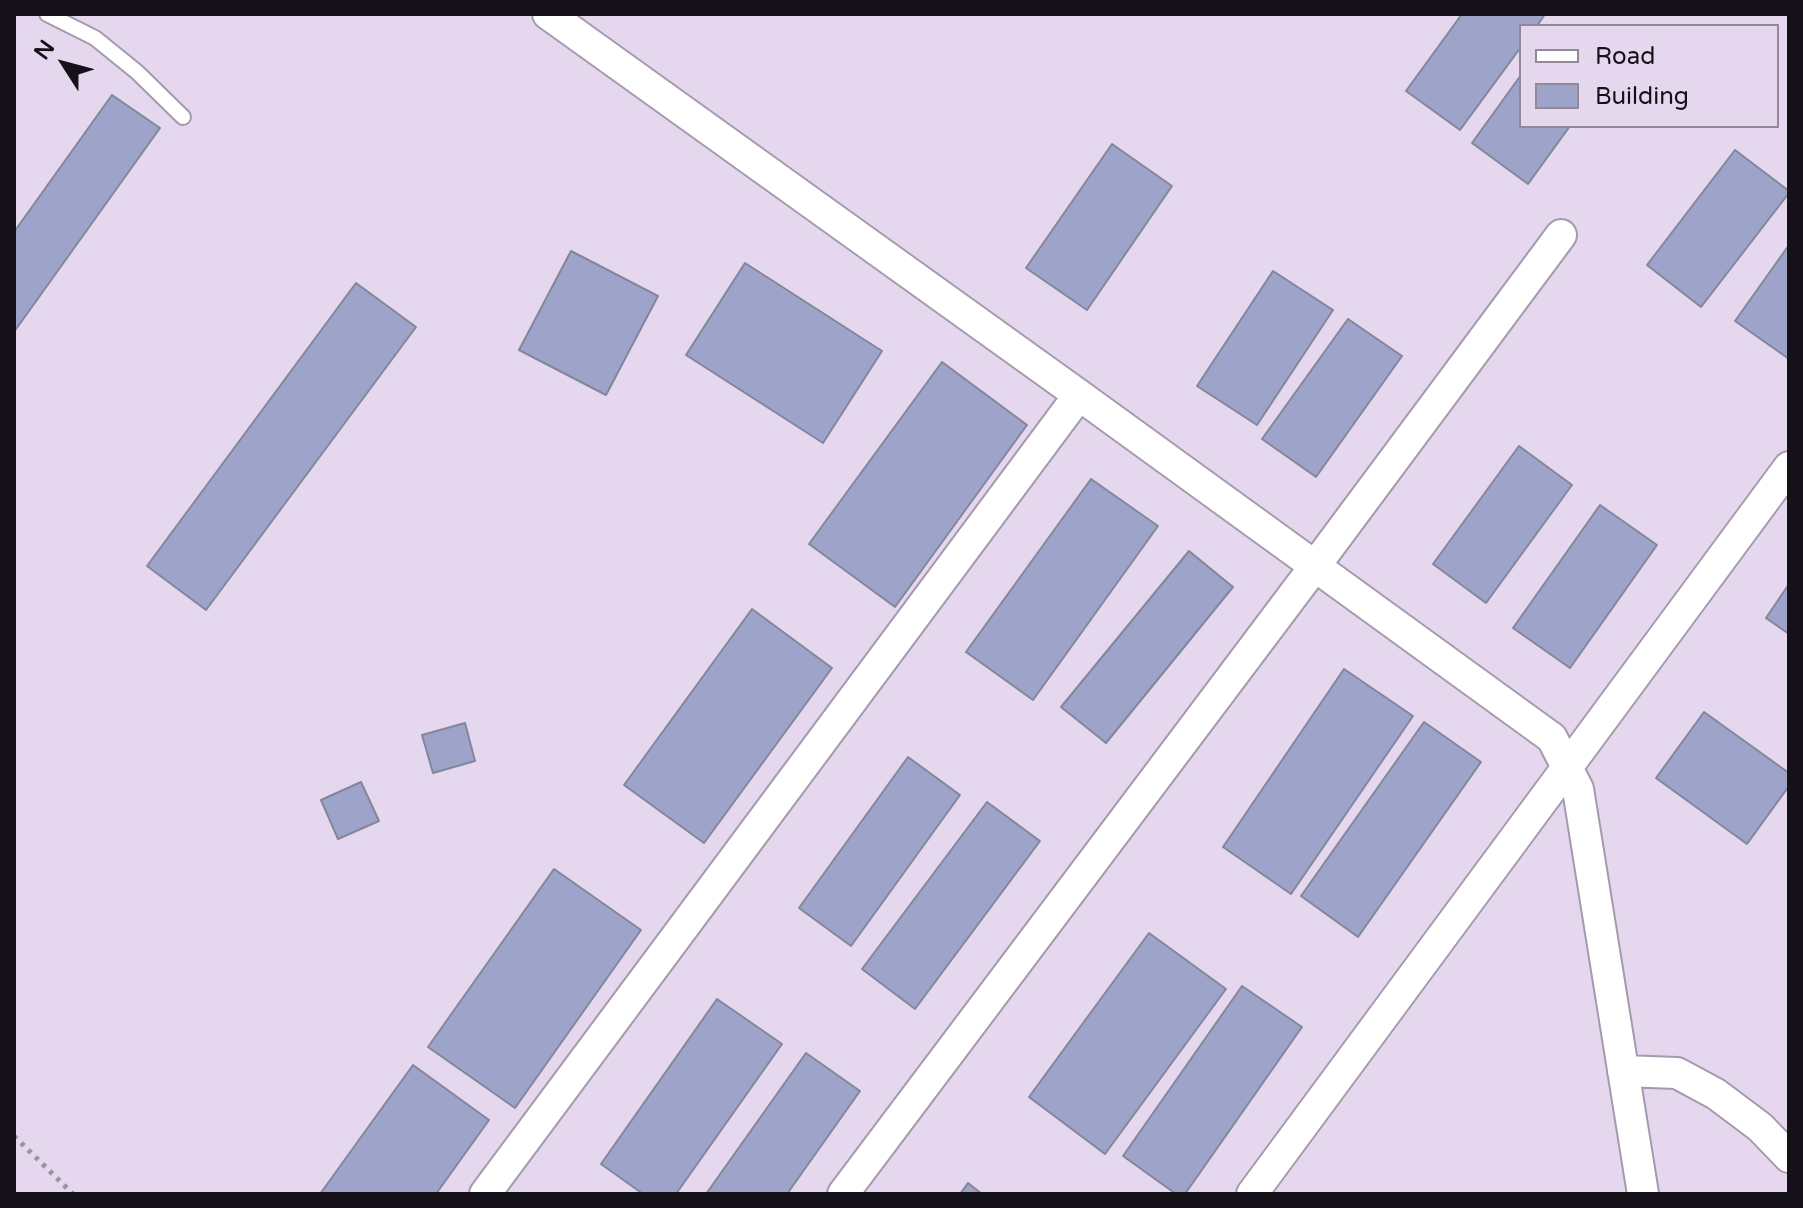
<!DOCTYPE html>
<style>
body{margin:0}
#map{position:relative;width:1803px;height:1208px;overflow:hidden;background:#e5d8ee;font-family:"Varela Round",sans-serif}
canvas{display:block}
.frame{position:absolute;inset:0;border:16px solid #151118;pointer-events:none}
.legend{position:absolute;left:1519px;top:24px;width:260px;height:104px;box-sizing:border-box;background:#e5d8ee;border:2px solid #928898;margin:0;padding:10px 14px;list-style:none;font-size:24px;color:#151118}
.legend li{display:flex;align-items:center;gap:16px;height:40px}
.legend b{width:40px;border:2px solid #928898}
.north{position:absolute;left:24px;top:24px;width:80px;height:80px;-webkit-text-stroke:6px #e5d8ee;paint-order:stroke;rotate:306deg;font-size:22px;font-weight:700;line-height:32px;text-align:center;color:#151118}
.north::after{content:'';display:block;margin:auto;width:28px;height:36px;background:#151118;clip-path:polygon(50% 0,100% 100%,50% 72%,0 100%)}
</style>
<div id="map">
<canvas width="1803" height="1208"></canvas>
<div class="frame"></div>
<ul class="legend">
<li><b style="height:10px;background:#fff"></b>Road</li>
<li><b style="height:22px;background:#9ea3c9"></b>Building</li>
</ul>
<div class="north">N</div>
</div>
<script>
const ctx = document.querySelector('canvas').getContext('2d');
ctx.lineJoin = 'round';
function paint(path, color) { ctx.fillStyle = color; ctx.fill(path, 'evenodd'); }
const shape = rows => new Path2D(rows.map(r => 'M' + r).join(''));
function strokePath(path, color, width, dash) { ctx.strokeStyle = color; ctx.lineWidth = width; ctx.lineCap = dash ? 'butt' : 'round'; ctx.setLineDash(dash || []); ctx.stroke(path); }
const building = shape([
 [1462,14,1545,14,1537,26,1521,26,1521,47,1460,130,1406,91,1462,14],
 [1521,75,1521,126,1570,126,1528,184,1472,143,1521,75],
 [112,95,160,128,14,332,14,232,112,95],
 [1112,144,1172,186,1087,310,1026,268,1112,144],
 [1735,150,1789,191,1789,193,1701,307,1647,265,1735,150],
 [1789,245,1789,359,1735,321,1789,245],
 [571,251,658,296,606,395,519,350,571,251],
 [745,263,882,351,823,443,686,355,745,263],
 [1273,271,1333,310,1257,425,1197,386,1273,271],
 [356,283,416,327,206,610,147,566,356,283],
 [1348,319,1402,356,1316,477,1262,439,1348,319],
 [942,362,1027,425,895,607,809,544,942,362],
 [1519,446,1572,485,1486,603,1433,564,1519,446],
 [1091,479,1158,526,1033,700,966,652,1091,479],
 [1600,505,1657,545,1570,668,1513,628,1600,505],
 [1189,551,1233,587,1106,743,1061,707,1189,551],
 [1789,584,1789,634,1766,618,1789,584],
 [752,609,832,668,704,843,624,785,752,609],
 [1344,669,1413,716,1291,894,1223,847,1344,669],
 [1704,712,1789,773,1789,786,1747,844,1656,778,1704,712],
 [1424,722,1481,762,1358,937,1301,896,1424,722],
 [465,723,475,761,433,773,422,735,465,723],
 [908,757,960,795,851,946,799,908,908,757],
 [361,782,379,821,338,839,321,800,361,782],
 [987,802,1040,841,915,1009,862,969,987,802],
 [554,869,641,930,515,1108,428,1047,554,869],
 [1149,933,1226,989,1105,1154,1029,1097,1149,933],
 [1242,986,1302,1027,1185,1194,1176,1194,1123,1156,1242,986],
 [717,999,782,1044,676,1194,643,1194,601,1164,717,999],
 [806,1053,860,1091,787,1194,706,1194,806,1053],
 [413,1065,489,1120,436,1194,320,1194,413,1065],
 [968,1183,982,1194,960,1194,968,1183]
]);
paint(building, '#9ea3c9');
strokePath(building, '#83869b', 2);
const service = shape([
 [47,14,95,38,137,72,183,117]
]);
const minor = shape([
 [548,14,1079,395,1552,738,1578,789,1643,1194],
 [1623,1071,1677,1073,1716,1094,1760,1127,1789,1157],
 [485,1194,1079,395],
 [843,1194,1315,566,1561,235],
 [1252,1194,1789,467]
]);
strokePath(service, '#a599ad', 18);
strokePath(minor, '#a599ad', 34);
strokePath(shape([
 [14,1136,73,1194]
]), '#9c92a3', 5, [4, 6]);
strokePath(service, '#fff', 14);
strokePath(minor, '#fff', 30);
</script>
